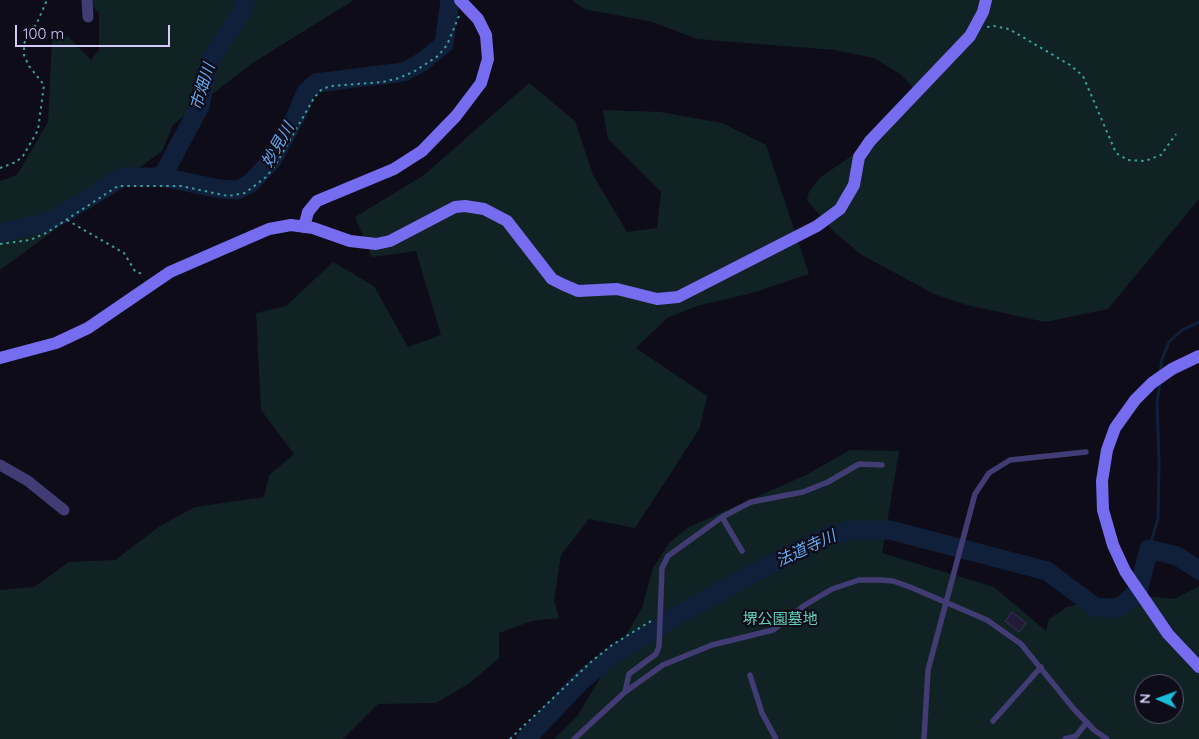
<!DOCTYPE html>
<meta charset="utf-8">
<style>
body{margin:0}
#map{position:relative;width:1199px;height:739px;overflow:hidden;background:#0f0c19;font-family:Quicksand,sans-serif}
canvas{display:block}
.north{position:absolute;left:1134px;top:674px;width:50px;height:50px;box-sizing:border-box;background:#0f0c19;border:1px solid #5d5873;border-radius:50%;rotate:272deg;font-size:14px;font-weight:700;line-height:20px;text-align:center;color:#d2cbf9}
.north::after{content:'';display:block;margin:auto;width:18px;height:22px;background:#18bdd8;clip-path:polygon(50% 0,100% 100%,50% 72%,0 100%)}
.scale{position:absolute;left:15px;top:25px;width:155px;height:22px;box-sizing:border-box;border:2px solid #d2cbf9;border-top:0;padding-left:6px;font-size:15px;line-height:18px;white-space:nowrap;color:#d2cbf9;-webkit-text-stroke:4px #0f0c19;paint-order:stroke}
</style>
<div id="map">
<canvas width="1199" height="739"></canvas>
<div class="north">N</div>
<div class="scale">100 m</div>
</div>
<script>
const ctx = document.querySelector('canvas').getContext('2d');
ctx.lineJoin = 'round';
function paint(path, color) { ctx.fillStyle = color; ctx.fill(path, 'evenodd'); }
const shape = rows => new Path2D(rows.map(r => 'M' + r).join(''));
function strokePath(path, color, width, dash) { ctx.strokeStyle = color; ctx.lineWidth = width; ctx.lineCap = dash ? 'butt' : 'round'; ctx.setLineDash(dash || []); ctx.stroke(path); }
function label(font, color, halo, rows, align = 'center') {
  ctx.font = font + ' Quicksand,"Noto Sans JP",sans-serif'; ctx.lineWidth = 4.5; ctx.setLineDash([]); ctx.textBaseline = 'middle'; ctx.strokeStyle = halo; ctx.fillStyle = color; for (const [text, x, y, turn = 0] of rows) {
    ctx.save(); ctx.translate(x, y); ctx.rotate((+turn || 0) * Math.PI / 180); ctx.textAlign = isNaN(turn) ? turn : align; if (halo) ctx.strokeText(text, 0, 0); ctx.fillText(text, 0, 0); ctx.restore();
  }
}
paint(shape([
 [87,0,354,0,251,64,173,125,162,151,0,270,0,181,17,175,48,122,52,39,68,36,91,60,99,50,99,13],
 [572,0,1199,0,1199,199,1108,309,1045,322,967,305,934,294,862,255,836,234,807,200,809,191,821,177,863,148,911,98,912,86,900,74,874,58,834,50,697,39,653,22,584,9],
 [529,83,575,121,593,175,627,232,657,228,661,192,608,139,603,110,660,112,722,123,766,145,809,274,752,293,697,306,667,318,636,348,707,396,700,428,635,528,589,519,561,555,554,600,559,618,532,621,499,633,499,658,470,683,436,703,378,704,343,739,0,739,0,590,34,587,69,562,115,560,160,526,195,507,264,497,269,475,294,454,261,410,256,313,286,306,333,262,374,286,408,347,441,335,416,251,372,257,355,217,424,175],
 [850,450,899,451,882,553,994,587,1046,631,1049,619,1067,607,1086,602,1116,602,1146,596,1175,599,1199,586,1199,739,554,739,578,715,642,608,653,568,670,542,689,527,806,475],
 [1144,684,1174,684,1174,714,1144,714]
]), '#102223');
strokePath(shape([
 [1160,373,1162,359,1169,342,1182,330,1199,322],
 [1149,549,1158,518,1159,462,1157,403,1160,382]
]), '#101f3a', 3);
strokePath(shape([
 [162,177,200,106,209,62,241,13,246,0],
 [0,233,43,223,59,216,123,177,162,177,220,189,238,190,251,183,272,160,296,116,306,92,316,83,404,72,422,62,444,44,450,0],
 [526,739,583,679,618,652,678,615,750,575,826,537,851,530,890,530,1047,571,1095,607,1115,608,1123,605,1138,591,1149,549,1177,556,1199,570]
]), '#101f3a', 19);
const building = shape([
 [1012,612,1026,623,1019,632,1005,621,1012,612]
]);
paint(building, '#221b38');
strokePath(building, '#3b2f62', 1);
strokePath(shape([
 [987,27,994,26,1009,29,1070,65,1083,76,1116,153,1128,160,1145,161,1161,155,1176,134],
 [0,168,16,162,23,156,38,130,44,85,29,66,24,55,24,44,28,34,36,25,47,0],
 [67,220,124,253,135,271,144,275],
 [0,244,30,240,46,233,118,186,181,186,228,196,245,193,266,177,275,166,314,98,321,90,330,86,383,82,399,78,415,71,438,56,447,45,459,16],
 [510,739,592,661,612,645,651,621]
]), '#399f9d', 2, [2.5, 4]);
strokePath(shape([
 [722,517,742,551],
 [750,675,762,713,776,739],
 [625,692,629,674,656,654,659,647,662,568,668,556,722,517,751,502,803,492,828,482,859,464,882,465],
 [993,721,1041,667],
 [574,739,625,692,663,665,712,645,773,630,805,605,832,589,859,580,880,580,893,581,910,587,987,620,1021,644,1073,708,1094,730,1107,739],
 [924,739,928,670,975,494,989,473,1010,460,1086,452],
 [1065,739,1076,736,1087,722]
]), '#413c73', 5.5);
strokePath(shape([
 [87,0,88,17],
 [0,465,28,481,64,510]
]), '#413c73', 11);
strokePath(shape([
 [304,227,308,212,317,201,394,169,422,151,456,116,481,83,488,59,486,35,478,19,460,0],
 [1199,356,1172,369,1152,383,1135,400,1115,428,1107,450,1102,481,1103,510,1113,545,1125,571,1168,634,1199,667],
 [0,358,56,343,88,328,170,272,269,229,291,225,313,228,350,241,376,244,390,241,455,207,465,206,484,209,507,221,552,279,564,285,578,291,617,289,657,299,678,297,817,226,840,209,854,185,859,157,870,141,970,36,983,12,986,0]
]), '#756cef', 12);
label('15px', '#60cfb8', '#0f0c19', [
 ["堺公園墓地",780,619]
]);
label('italic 16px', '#64a8ee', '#0f0c19', [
 ["市畑川",203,87,-73],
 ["妙見川",278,145,-60],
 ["法道寺川",806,549,-25]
]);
</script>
